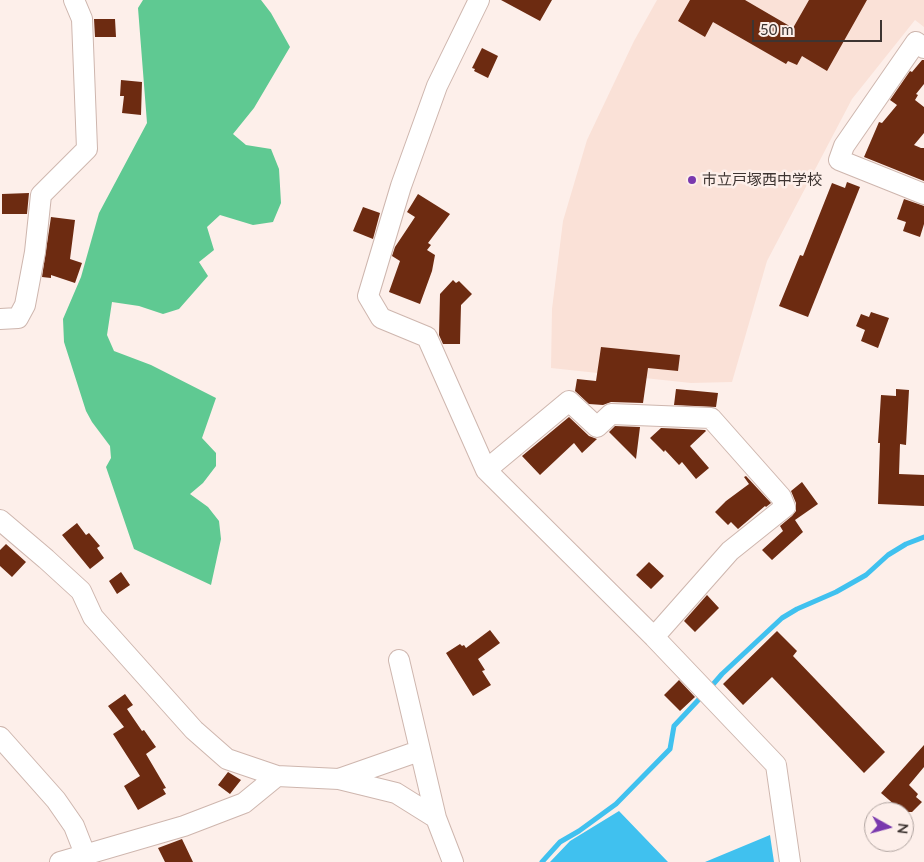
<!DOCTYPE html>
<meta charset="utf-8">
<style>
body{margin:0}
#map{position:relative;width:924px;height:862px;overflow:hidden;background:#fdefea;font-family:Lato,sans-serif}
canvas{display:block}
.north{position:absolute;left:864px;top:802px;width:50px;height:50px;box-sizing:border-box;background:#fdefea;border:1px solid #b0a4a0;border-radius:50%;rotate:97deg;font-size:14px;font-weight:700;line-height:20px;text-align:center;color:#3d3431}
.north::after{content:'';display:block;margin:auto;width:18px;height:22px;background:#7a39ae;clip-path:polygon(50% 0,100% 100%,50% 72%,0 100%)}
.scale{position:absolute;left:752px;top:20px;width:130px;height:22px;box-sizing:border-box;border:2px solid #3d3431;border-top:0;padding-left:6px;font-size:15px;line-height:18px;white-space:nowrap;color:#3d3431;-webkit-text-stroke:4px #fdefea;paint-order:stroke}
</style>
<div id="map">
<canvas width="924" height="862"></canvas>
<div class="north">N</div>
<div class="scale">50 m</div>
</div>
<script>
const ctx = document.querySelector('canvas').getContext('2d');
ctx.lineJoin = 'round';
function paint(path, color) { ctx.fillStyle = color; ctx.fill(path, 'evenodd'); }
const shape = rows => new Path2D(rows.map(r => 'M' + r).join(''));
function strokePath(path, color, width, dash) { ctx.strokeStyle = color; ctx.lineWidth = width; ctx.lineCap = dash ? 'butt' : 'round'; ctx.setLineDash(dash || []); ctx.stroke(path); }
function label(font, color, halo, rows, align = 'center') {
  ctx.font = font + ' Lato,"Noto Sans JP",sans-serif'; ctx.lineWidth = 5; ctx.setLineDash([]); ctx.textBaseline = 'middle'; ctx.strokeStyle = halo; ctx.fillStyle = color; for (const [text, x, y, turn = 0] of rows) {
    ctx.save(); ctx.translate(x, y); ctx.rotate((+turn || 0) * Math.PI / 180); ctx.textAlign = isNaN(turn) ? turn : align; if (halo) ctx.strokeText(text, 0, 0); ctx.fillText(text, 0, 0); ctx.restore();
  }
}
paint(shape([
 [657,0,924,0,924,27,915,20,852,99,767,261,732,382,691,383,551,368,552,309,563,221,587,140,634,41]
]), '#fae1d7');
paint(shape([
 [143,0,261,0,271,13,290,47,254,108,233,134,246,145,271,149,279,169,281,203,273,222,253,225,220,215,207,227,214,250,199,262,208,276,179,309,163,314,139,306,112,302,107,335,114,351,151,365,216,398,202,438,216,453,216,466,203,483,190,494,208,507,219,521,221,539,211,585,134,549,106,467,111,458,110,446,92,422,86,411,64,342,63,319,81,277,99,213,147,123,138,8]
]), '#5fc992');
paint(shape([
 [619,811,668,862,550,862,570,841],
 [770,835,774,862,705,862]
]), '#40c1ef');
strokePath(shape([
 [709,689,722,674,782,618,797,609,836,592,866,575,888,555,906,544,924,537],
 [542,862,560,842,579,831,616,804,670,749,674,726,703,695]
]), '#40c1ef', 5);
paint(shape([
 [501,0,552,0,540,21],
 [690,0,745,0,793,28,809,0,867,0,827,71,802,56,797,65,788,61,786,64,713,22,705,37,678,21],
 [94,19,115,19,116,37,95,37],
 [482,48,498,56,488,78,474,71,475,69,472,68],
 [922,60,924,60,924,84,916,94,918,95,915,100,924,107,924,133,914,145,921,148,924,148,924,181,864,157,879,122,882,123,897,105,890,100,910,71,912,72],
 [121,80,142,82,141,115,122,113,124,96,120,96],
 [847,182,860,187,808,317,779,306,800,255,803,256,832,183,845,188],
 [29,193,27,214,2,214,2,194],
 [418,194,450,214,428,243,431,245,427,250,435,255,432,271,420,304,389,292,400,261,392,256,395,247,415,217,407,212],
 [904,199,924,206,924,224,920,237,903,231,906,222,897,219],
 [363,207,380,213,373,239,353,231],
 [51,217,75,220,70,259,82,263,75,283,51,275,51,278,42,277],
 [453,280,456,283,459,281,472,294,461,305,460,344,443,344,439,335,440,294],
 [871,312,889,318,878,348,861,341,865,330,856,326,861,314,869,317],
 [601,347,680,355,678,371,648,368,643,403,611,402,603,405,589,404,575,391,577,379,596,381],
 [676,389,718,393,716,407,674,405],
 [896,389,909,390,906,445,900,444,899,474,924,475,924,506,878,504,880,443,878,443,881,395,896,396],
 [569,417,589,436,597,439,582,453,574,443,540,475,522,456],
 [615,426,640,427,636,459,609,432],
 [661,428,705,430,706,431,690,446,709,468,696,479,682,462,679,465,665,450,664,452,650,438],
 [746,476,771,503,766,507,765,506,738,529,731,522,728,525,715,512,726,501,749,484,744,477],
 [802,482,818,504,795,520,803,532,772,560,762,550,783,531,780,526,792,516,796,511,796,503,791,491],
 [77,523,86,535,89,533,100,546,97,548,104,558,90,569,62,535],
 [6,544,26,562,12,577,0,566,0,550],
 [649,562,664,576,651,589,636,575],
 [121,572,130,585,117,594,109,581],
 [707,595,719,608,695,632,684,621],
 [490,630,500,643,478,659,485,670,482,671,491,685,473,696,446,653,460,644,462,646,464,645,466,648],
 [777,631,797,651,793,656,885,752,864,773,772,677,743,705,723,684],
 [679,680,695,697,680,711,664,695],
 [125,694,133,705,127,709,142,731,144,730,156,747,146,754,166,788,163,789,166,794,138,810,124,786,140,776,113,734,124,727,108,706],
 [924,745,924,767,909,785,918,794,916,797,922,802,912,812,903,812,881,793],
 [228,772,241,780,230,794,218,785],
 [182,839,193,862,165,862,158,848]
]), '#6d2b11');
const minor = shape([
 [479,0,437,86,401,186,368,296,381,318,427,337,486,470,654,637,776,765,790,862],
 [924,48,916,42,844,146,839,160,924,194],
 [0,319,18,318,25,305,35,252,41,195,87,149,82,19,74,0],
 [486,470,569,401,597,427,611,414,711,418,781,497,785,507,730,551,654,637],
 [0,520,46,559,81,591,93,617,194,730,227,759,277,776,339,779,396,793,436,818,453,862],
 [399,660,436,818],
 [0,737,56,800,74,826,85,854],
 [339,779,419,751],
 [60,862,184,826,244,803,277,776]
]);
strokePath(minor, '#ceb6ae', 22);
strokePath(minor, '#fff', 20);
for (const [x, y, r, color] of [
 [692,180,5,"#7a39ae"]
]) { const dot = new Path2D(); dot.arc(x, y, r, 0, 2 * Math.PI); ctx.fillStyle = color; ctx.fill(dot); strokePath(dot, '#fdefea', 2); }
label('15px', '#3d3431', '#fdefea', [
 ["市立戸塚西中学校",702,180]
], 'left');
</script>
